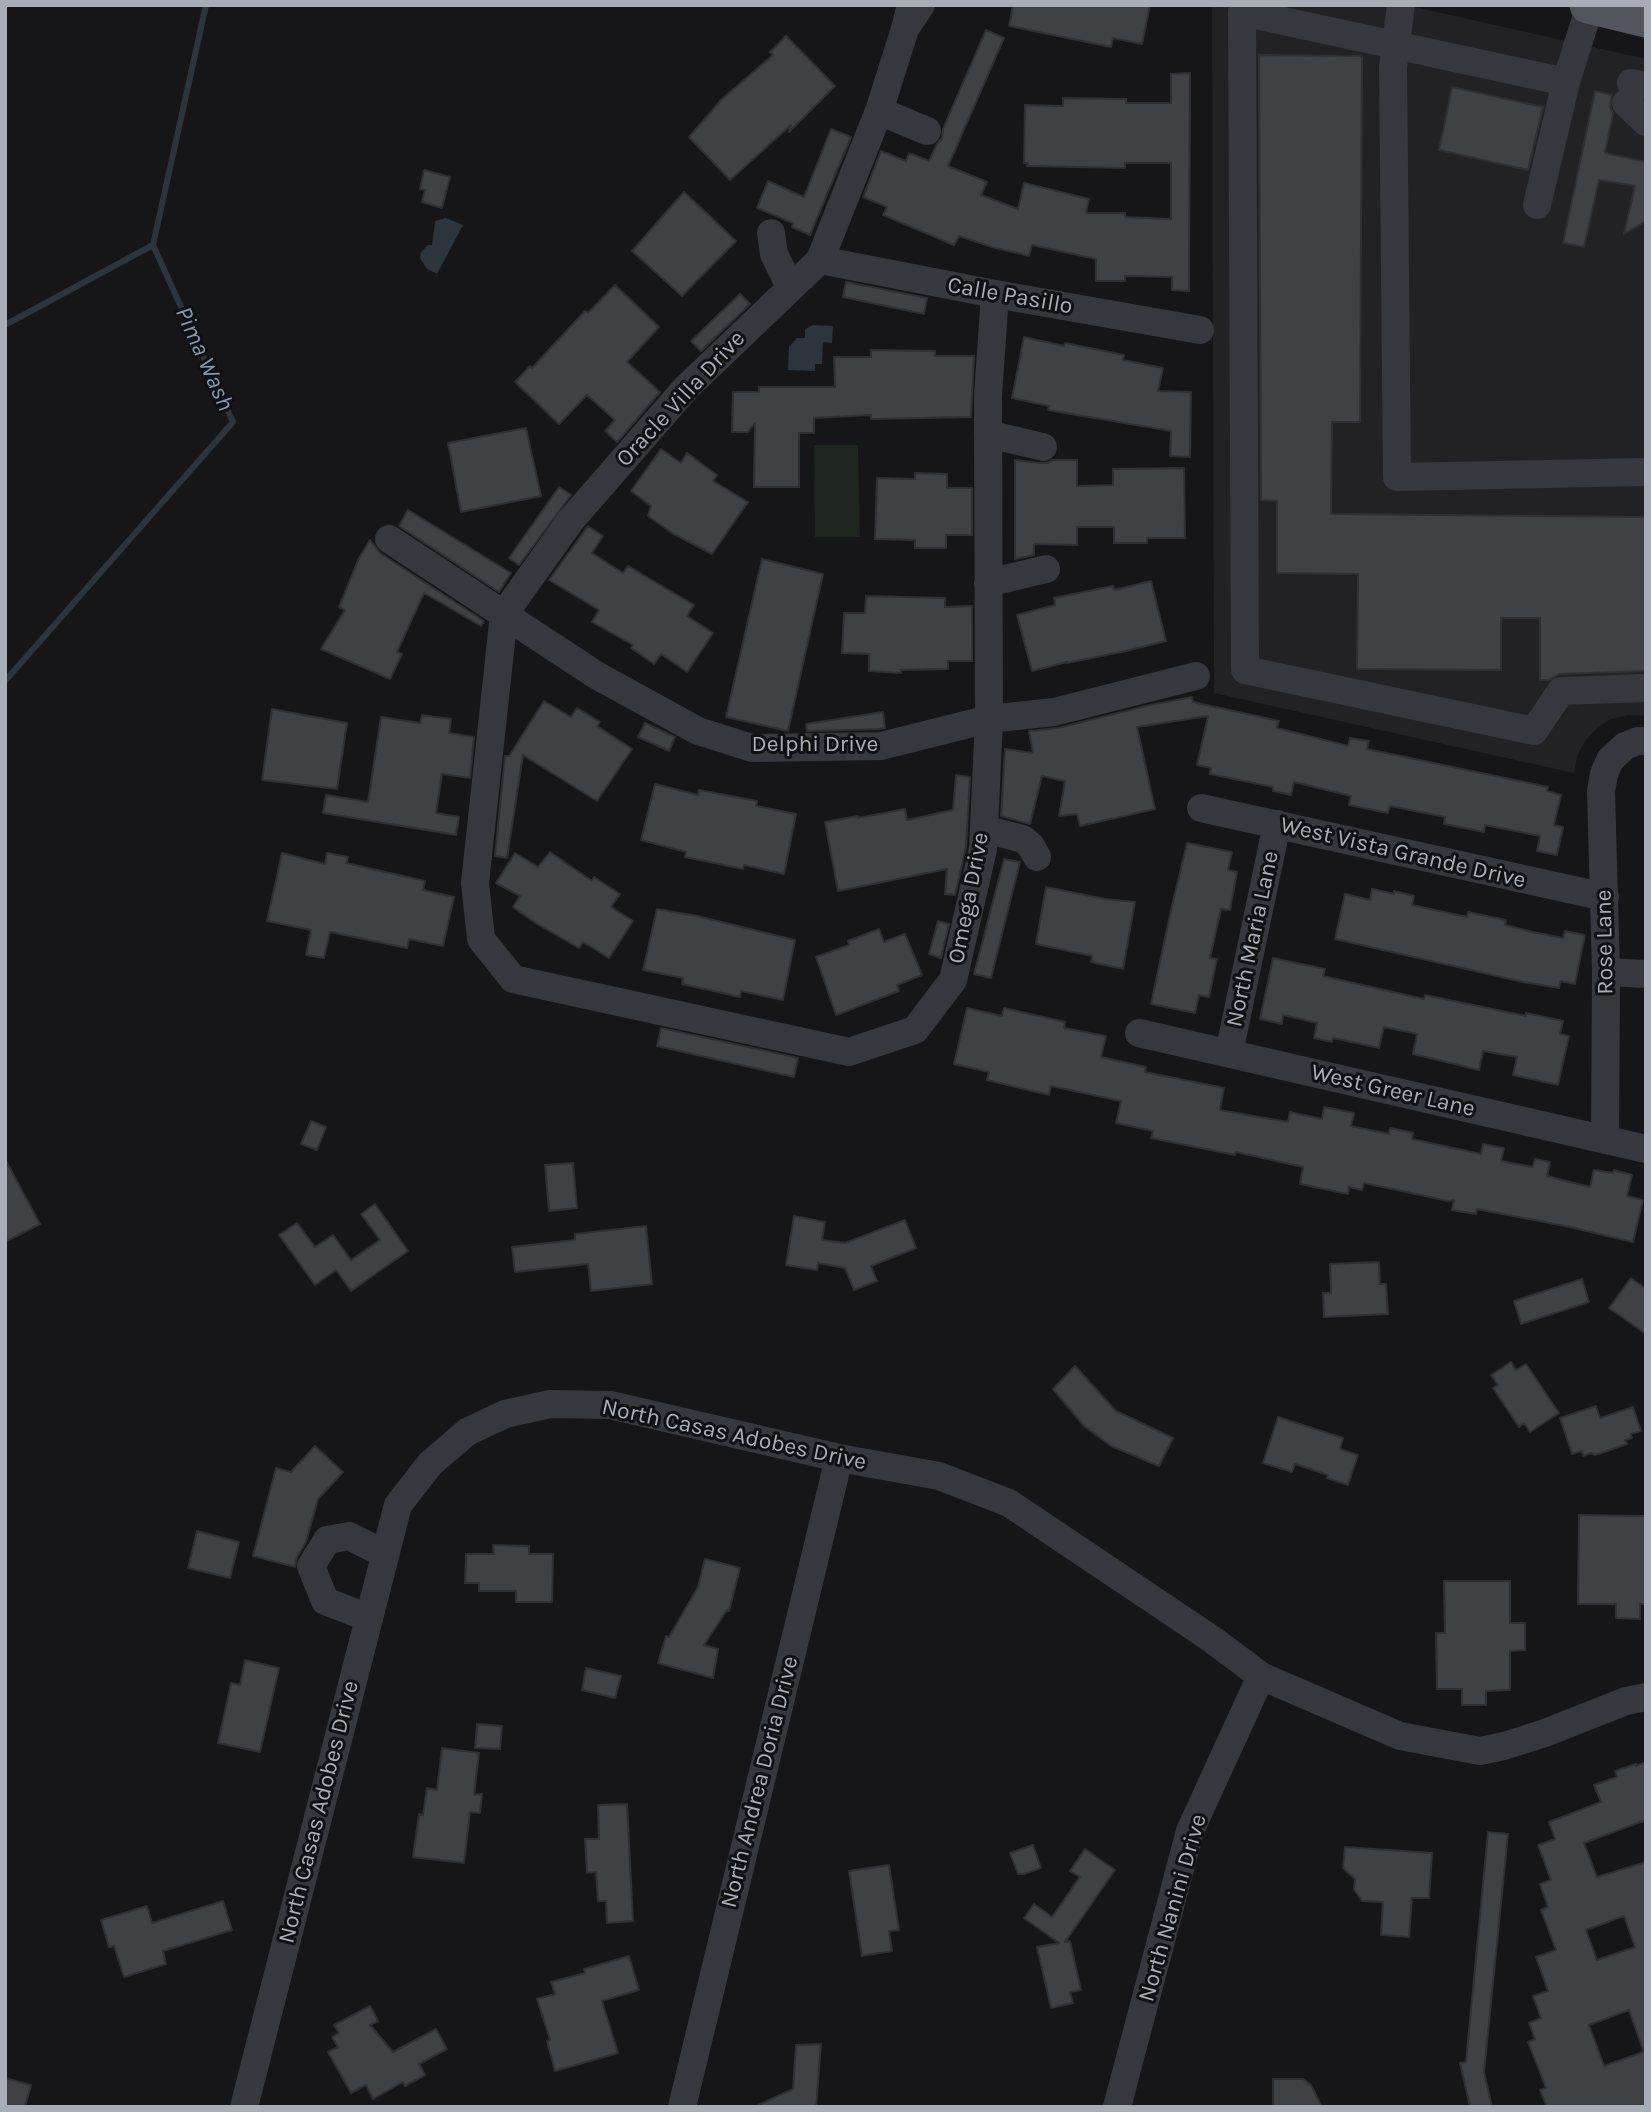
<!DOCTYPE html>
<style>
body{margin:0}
#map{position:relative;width:1651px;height:2112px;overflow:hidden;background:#161618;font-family:Karla,sans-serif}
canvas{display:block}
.frame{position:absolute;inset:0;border:7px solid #a8adb8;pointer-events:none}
</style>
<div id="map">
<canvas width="1651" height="2112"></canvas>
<div class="frame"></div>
</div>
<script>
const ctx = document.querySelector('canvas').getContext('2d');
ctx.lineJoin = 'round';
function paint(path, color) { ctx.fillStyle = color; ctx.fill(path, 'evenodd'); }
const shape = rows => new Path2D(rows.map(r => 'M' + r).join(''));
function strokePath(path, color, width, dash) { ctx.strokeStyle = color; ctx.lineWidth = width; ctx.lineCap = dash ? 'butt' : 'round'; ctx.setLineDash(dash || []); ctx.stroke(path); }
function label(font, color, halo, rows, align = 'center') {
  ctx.font = font + ' Karla,sans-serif'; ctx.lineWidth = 6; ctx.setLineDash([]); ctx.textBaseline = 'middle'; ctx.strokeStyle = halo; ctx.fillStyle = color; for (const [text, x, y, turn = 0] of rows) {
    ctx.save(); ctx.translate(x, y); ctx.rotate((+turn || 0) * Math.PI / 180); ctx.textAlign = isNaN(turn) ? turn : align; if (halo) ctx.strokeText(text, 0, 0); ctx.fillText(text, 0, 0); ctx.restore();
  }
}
paint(shape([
 [1212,5,1406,5,1646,59,1646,716,1628,715,1611,719,1597,728,1585,741,1577,756,1574,773,1214,693]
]), '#222225');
paint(shape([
 [814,445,858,445,860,537,815,537]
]), '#1e261f');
paint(shape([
 [446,218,463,225,437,274,427,269,420,258,421,252,428,245,432,245,435,221],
 [813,325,833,326,832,343,823,342,822,364,815,364,815,371,788,370,789,347,797,338,805,338,805,329]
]), '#2c353c');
strokePath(shape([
 [5,325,153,245],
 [5,681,233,422,153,245,206,5]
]), '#2c353c', 6);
const building = shape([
 [1013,5,1150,5,1142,44,1113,38,1111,47,1009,26,1013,5],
 [986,30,1004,38,948,166,987,182,981,195,1018,209,1024,183,1089,199,1086,213,1125,213,1125,217,1171,219,1171,163,1125,163,1125,168,1027,166,1028,163,1024,163,1025,105,1063,106,1063,98,1126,99,1126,103,1171,103,1171,74,1190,73,1189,291,1172,290,1172,277,1125,276,1125,281,1096,281,1096,259,1032,245,1029,256,992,247,959,236,954,245,883,215,887,207,863,197,881,151,906,161,909,153,929,161,937,144,942,138,943,129,986,30],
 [786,36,835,86,789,132,791,125,730,180,689,137,722,99,773,55,770,52,786,36],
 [1259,55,1362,56,1360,422,1332,422,1331,514,1646,517,1646,671,1560,674,1549,680,1540,680,1540,618,1501,618,1501,670,1357,669,1358,574,1277,573,1277,501,1261,500,1259,55],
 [1452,87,1543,107,1528,170,1439,150,1452,87],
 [1595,91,1612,95,1610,107,1613,113,1605,153,1646,162,1646,221,1624,234,1635,186,1599,180,1584,247,1563,243,1595,91],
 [831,129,851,137,810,235,792,227,793,223,757,208,768,181,804,197,831,129],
 [424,170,450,177,442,208,422,202,425,190,420,189,424,170],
 [684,192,736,241,682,296,632,251,684,192],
 [846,282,927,298,924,314,843,297,846,282],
 [615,285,659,327,627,362,660,392,617,442,605,431,615,420,587,395,559,424,515,382,530,366,532,368,585,311,588,313,615,285],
 [740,294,750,304,701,351,691,341,740,294],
 [1024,337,1064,346,1065,343,1124,355,1123,360,1163,368,1158,391,1191,392,1190,457,1170,456,1171,431,1048,410,1049,406,1012,398,1024,337],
 [871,350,935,351,935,356,974,356,971,417,871,419,871,415,814,418,814,433,799,433,799,487,754,487,755,423,748,432,732,432,733,392,759,392,759,387,835,387,834,357,871,357,871,350],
 [526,428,541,496,461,512,448,443,526,428],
 [661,449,681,463,687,453,717,475,713,481,748,502,712,554,672,533,648,516,651,506,631,491,661,449],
 [1015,460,1040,463,1047,463,1053,460,1077,460,1077,486,1113,485,1113,469,1184,468,1185,538,1147,538,1147,543,1114,543,1114,527,1077,527,1077,545,1034,544,1034,555,1015,559,1015,460],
 [915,473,947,474,947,488,972,488,972,535,946,535,946,548,915,548,915,540,875,539,877,478,915,479,915,473],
 [559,487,571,495,519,565,509,558,559,487],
 [408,510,511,573,499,592,399,526,408,510],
 [588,526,603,536,592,553,623,573,628,566,694,605,687,616,713,633,687,672,661,654,654,664,631,648,633,645,592,622,599,610,549,580,588,526],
 [370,540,380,553,484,621,481,626,424,593,397,652,402,654,390,679,321,649,345,610,339,607,359,558,370,540],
 [762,559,823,574,788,731,726,717,762,559],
 [1151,581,1166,641,1126,651,1067,663,1067,662,1032,671,1017,615,1055,605,1054,598,1113,586,1114,590,1151,581],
 [866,596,945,598,945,607,972,606,972,661,948,661,948,669,901,670,901,673,869,671,869,654,842,653,844,613,865,613,866,596],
 [1192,697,1193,702,1279,721,1277,728,1348,746,1350,738,1369,741,1367,749,1548,787,1547,791,1561,795,1554,825,1563,827,1557,855,1537,851,1540,836,1485,825,1484,832,1444,824,1445,817,1390,806,1388,813,1349,805,1351,796,1294,782,1291,795,1273,791,1273,787,1210,774,1211,768,1197,765,1208,716,1137,727,1155,809,1080,826,1077,814,1059,816,1065,781,1042,776,1030,824,1001,816,1005,749,1033,753,1029,731,1058,728,1150,705,1192,697],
 [544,701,571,717,577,708,600,722,597,726,632,749,597,801,523,755,507,858,495,856,505,756,509,756,544,701],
 [272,709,347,723,337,789,262,780,272,709],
 [883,712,885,728,879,729,807,731,806,724,883,712],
 [422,715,451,719,449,733,474,737,470,778,442,774,436,813,459,817,456,835,323,813,326,795,368,802,381,717,420,723,422,715],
 [645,723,675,737,669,751,638,737,645,723],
 [956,775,970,777,966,847,955,895,945,894,947,869,838,891,825,822,858,816,858,818,905,809,907,820,953,810,956,775],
 [655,784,698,795,699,790,757,801,756,806,796,814,784,874,744,865,743,869,685,857,686,852,641,840,655,784],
 [1187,843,1232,852,1228,870,1237,872,1230,910,1221,909,1210,958,1217,959,1209,997,1199,995,1195,1013,1151,1004,1171,910,1187,843],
 [550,852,592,881,594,877,620,894,611,907,633,921,609,958,583,942,579,948,537,924,513,907,520,896,496,883,515,853,538,867,550,852],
 [282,853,325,864,327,853,348,857,346,863,425,881,423,890,454,897,443,946,409,939,407,948,330,932,324,958,306,955,311,930,267,921,282,853],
 [1004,859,1020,862,991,978,974,974,1004,859],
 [1046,887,1105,899,1135,902,1123,969,1091,962,1092,956,1036,944,1046,887],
 [1372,889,1394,894,1394,891,1414,896,1412,905,1467,917,1468,912,1506,920,1505,925,1533,932,1563,938,1565,931,1585,935,1575,984,1560,981,1559,988,1523,982,1335,939,1345,894,1370,900,1372,889],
 [657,909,697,916,795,940,783,1000,741,991,740,997,682,984,683,978,643,970,657,909],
 [938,921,949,924,941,958,929,954,938,921],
 [879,929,884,942,905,934,922,975,897,985,899,991,836,1015,816,957,849,945,848,941,879,929],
 [1273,958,1325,969,1323,976,1424,999,1425,995,1526,1016,1526,1013,1563,1021,1560,1034,1569,1036,1558,1085,1513,1075,1517,1057,1483,1051,1479,1070,1413,1054,1417,1034,1384,1027,1379,1048,1333,1038,1332,1042,1314,1038,1317,1023,1283,1015,1282,1024,1260,1019,1273,958],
 [967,1008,1002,1016,1004,1008,1065,1022,1064,1028,1106,1036,1101,1057,1146,1067,1145,1072,1224,1088,1220,1110,1288,1122,1290,1112,1322,1119,1324,1107,1354,1113,1351,1126,1389,1134,1390,1128,1405,1131,1413,1133,1412,1139,1481,1154,1483,1144,1504,1148,1501,1161,1533,1167,1535,1159,1550,1162,1547,1176,1590,1187,1594,1170,1613,1173,1614,1170,1632,1175,1627,1196,1643,1200,1633,1242,1565,1226,1477,1209,1476,1214,1452,1210,1454,1200,1448,1201,1364,1183,1362,1190,1349,1187,1348,1194,1300,1184,1303,1167,1236,1152,1235,1155,1151,1138,1153,1131,1116,1123,1121,1101,1051,1086,1049,1095,987,1080,989,1072,954,1064,967,1008],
 [661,1028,798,1058,794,1077,657,1046,661,1028],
 [311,1121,326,1127,317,1150,301,1144,311,1121],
 [5,1159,40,1224,5,1242,5,1159],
 [573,1163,577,1208,549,1211,545,1165,573,1163],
 [375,1204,408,1251,351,1291,336,1270,315,1285,279,1235,297,1223,315,1247,333,1235,351,1260,380,1240,361,1214,375,1204],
 [794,1216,825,1222,822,1240,845,1243,905,1220,916,1248,871,1266,877,1281,854,1290,845,1268,818,1263,817,1270,786,1265,794,1216],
 [646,1226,652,1284,591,1291,588,1264,515,1272,512,1247,575,1240,575,1234,646,1226],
 [1379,1262,1380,1284,1386,1284,1388,1314,1324,1317,1323,1293,1331,1293,1330,1264,1379,1262],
 [1631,1278,1646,1289,1646,1334,1609,1308,1631,1278],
 [1582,1279,1589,1302,1521,1324,1514,1301,1582,1279],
 [1511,1362,1516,1370,1526,1364,1559,1413,1530,1432,1524,1423,1519,1427,1493,1388,1498,1385,1491,1375,1511,1362],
 [1075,1366,1116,1411,1173,1438,1159,1466,1111,1446,1084,1426,1053,1389,1075,1366],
 [1596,1406,1600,1418,1633,1407,1641,1431,1631,1434,1632,1438,1625,1440,1627,1444,1595,1455,1591,1453,1583,1456,1582,1451,1572,1454,1560,1418,1596,1406],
 [1278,1417,1343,1438,1340,1449,1358,1455,1348,1485,1327,1478,1328,1475,1295,1464,1292,1472,1263,1463,1278,1417],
 [315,1446,343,1472,318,1499,306,1542,297,1557,295,1567,253,1556,276,1468,291,1472,315,1446],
 [1579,1515,1646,1516,1646,1604,1640,1604,1640,1619,1616,1618,1616,1604,1578,1604,1579,1515],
 [197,1531,239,1542,230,1578,188,1568,197,1531],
 [493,1545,529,1546,529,1554,553,1554,552,1602,516,1602,516,1591,479,1591,479,1583,465,1583,466,1554,494,1554,493,1545],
 [705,1559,740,1568,729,1611,727,1610,704,1645,718,1649,713,1678,658,1663,666,1636,669,1637,698,1587,705,1559],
 [1444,1581,1510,1581,1510,1623,1525,1623,1525,1650,1510,1651,1510,1690,1486,1691,1486,1705,1462,1705,1462,1689,1437,1689,1436,1633,1445,1633,1444,1581],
 [245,1660,279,1668,260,1752,218,1743,231,1683,240,1685,245,1660],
 [586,1668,621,1676,615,1698,582,1690,586,1668],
 [477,1724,502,1726,500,1749,475,1748,477,1724],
 [442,1748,479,1753,474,1795,482,1794,480,1813,470,1812,464,1863,413,1857,419,1814,423,1815,427,1788,437,1790,442,1748],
 [1646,1762,1646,1820,1584,1843,1597,1877,1646,1862,1646,2050,1643,2050,1629,2010,1589,2025,1604,2066,1646,2051,1646,2107,1547,2107,1540,2090,1546,2088,1528,2042,1535,2039,1529,2023,1541,2018,1533,1996,1548,1991,1536,1957,1556,1950,1541,1910,1548,1907,1540,1884,1551,1880,1538,1845,1555,1839,1549,1822,1601,1802,1594,1785,1617,1777,1615,1771,1636,1764,1636,1766,1646,1762],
 [1624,1916,1635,1947,1597,1960,1586,1930,1624,1916],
 [627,1804,633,1921,607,1923,606,1901,598,1901,596,1872,587,1873,585,1839,599,1839,598,1805,627,1804],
 [1488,1832,1508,1834,1484,2072,1492,2107,1470,2107,1460,2063,1466,2062,1488,1832],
 [1033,1845,1041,1868,1024,1874,1018,1874,1010,1853,1033,1845],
 [1345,1847,1432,1853,1429,1898,1412,1898,1409,1937,1381,1935,1383,1902,1362,1901,1354,1889,1355,1879,1343,1868,1345,1847],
 [1085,1849,1115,1870,1065,1942,1070,1941,1081,1990,1070,1992,1073,2003,1051,2008,1037,1947,1059,1943,1024,1918,1034,1904,1052,1917,1080,1877,1070,1871,1085,1849],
 [889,1865,899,1930,889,1931,892,1951,862,1956,849,1871,889,1865],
 [223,1901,232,1930,163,1951,166,1964,124,1977,114,1946,109,1947,101,1920,147,1906,152,1923,223,1901],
 [629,1956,639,1990,602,2001,618,2053,555,2071,547,2041,550,2040,537,1999,555,1994,551,1982,585,1973,584,1969,629,1956],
 [370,2006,378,2021,370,2025,393,2052,436,2029,447,2049,419,2064,425,2075,405,2086,403,2082,373,2099,366,2085,351,2093,328,2052,338,2047,332,2037,339,2033,334,2025,370,2006],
 [821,2044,816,2107,754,2107,793,2089,796,2045,821,2044],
 [5,2078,31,2085,25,2107,5,2107,5,2078],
 [1273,2079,1303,2079,1311,2085,1322,2107,1273,2107,1273,2079]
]);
paint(building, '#404145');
strokePath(building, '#303034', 2);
strokePath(shape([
 [911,5,905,29,921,5],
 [1401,5,1393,67,1397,477,1646,472],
 [905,29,879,111,820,260,686,388,571,520,504,614,475,883,481,939,513,979,849,1052,915,1030,953,980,983,849,989,719,988,396,995,294],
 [1566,82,1590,6],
 [1631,83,1646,86],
 [1626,103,1646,122],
 [879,111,927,131],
 [1537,205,1566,82,1242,12,1245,670,1534,731,1561,691,1646,688],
 [771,233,774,254,790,287],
 [820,260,995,294,1200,330],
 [988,434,1043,447],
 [389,539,596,675,698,731,752,748,881,746,989,719,1054,712,1196,676],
 [988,583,1046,569],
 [1201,808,1605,897],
 [984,829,1023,839,1031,846,1037,857],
 [1606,972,1646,974],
 [1139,1033,1646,1149],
 [1229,1053,1277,824],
 [1605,1140,1606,972,1601,791,1604,774,1610,760,1625,746,1638,741,1646,741],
 [369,1618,325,1601,311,1566,327,1540,349,1536,385,1554],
 [244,2107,398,1505,430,1464,467,1432,505,1414,550,1404,610,1405,839,1458,939,1476,1009,1503,1213,1640,1261,1676,1400,1736,1480,1751,1504,1746,1545,1733,1626,1701,1646,1697],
 [682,2107,839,1458],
 [1117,2107,1190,1831,1261,1676]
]), '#37383d', 28);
strokePath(shape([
 [1588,5,1646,19]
]), '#53555c', 37);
label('23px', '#a8adb8', '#111113', [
 ["Calle Pasillo",1010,296,10],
 ["Oracle Villa Drive",681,399,-47],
 ["Delphi Drive",815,744],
 ["West Vista Grande Drive",1403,853,13],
 ["Omega Drive",969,898,-79],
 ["North Maria Lane",1253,939,-78],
 ["Rose Lane",1605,942,-91],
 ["West Greer Lane",1393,1091,13],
 ["North Casas Adobes Drive",734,1435,12],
 ["North Andrea Doria Drive",760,1782,-76],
 ["North Casas Adobes Drive",319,1812,-76],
 ["North Nanini Drive",1173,1908,-74]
]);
label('italic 24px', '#7f9bb3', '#111113', [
 ["Pima Wash",204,359,66]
]);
</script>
